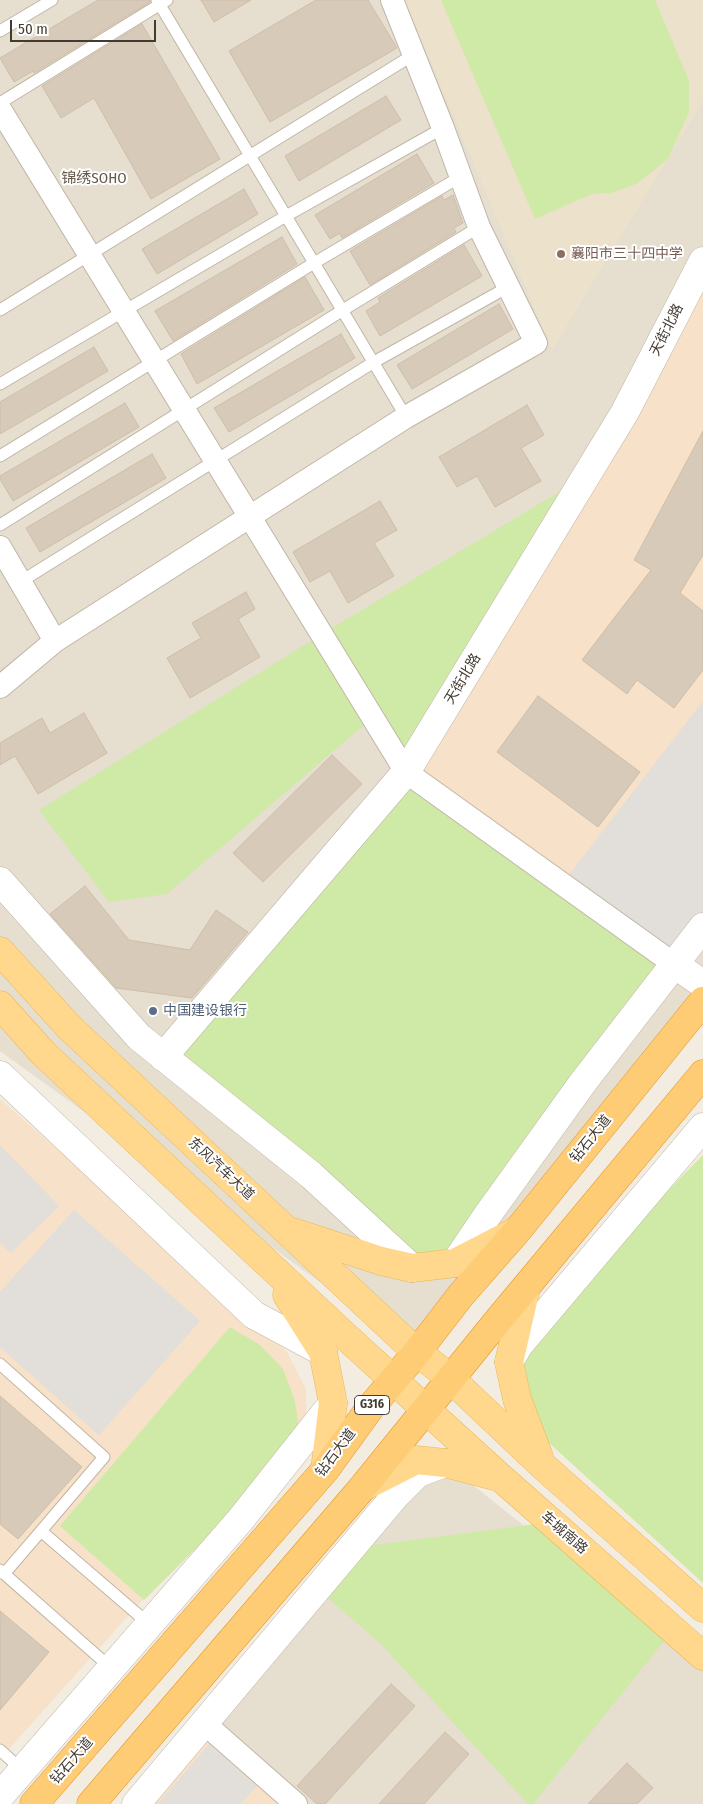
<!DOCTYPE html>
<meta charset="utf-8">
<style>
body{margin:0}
#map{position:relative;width:703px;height:1804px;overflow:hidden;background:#f2ece1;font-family:"Fira Sans Condensed",sans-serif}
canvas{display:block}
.scale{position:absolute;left:10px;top:20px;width:146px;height:22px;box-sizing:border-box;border:2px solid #433b32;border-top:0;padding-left:6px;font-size:15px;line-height:18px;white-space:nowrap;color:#433b32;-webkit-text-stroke:4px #fff;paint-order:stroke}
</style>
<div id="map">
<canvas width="703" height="1804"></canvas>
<div class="scale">50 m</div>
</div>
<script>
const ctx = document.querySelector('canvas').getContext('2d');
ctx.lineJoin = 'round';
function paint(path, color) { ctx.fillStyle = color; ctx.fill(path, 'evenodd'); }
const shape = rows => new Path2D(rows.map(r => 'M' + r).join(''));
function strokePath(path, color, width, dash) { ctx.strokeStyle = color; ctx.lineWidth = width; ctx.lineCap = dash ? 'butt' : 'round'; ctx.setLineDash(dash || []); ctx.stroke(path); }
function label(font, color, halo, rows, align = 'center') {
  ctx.font = font + ' "Fira Sans Condensed","Noto Sans SC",sans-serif'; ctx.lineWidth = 4; ctx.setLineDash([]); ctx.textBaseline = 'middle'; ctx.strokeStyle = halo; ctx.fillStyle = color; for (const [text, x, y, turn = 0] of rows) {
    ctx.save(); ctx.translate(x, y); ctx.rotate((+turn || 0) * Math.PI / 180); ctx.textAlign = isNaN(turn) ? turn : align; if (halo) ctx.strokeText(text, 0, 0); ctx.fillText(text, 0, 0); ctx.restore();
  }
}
paint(shape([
 [0,0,703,0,703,996,417,1352,0,1051],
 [445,1463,703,1668,703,1804,128,1804,418,1473]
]), '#e6decf');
paint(shape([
 [703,261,703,927,674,964,406,772],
 [0,1099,287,1352,306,1389,306,1422,128,1616,0,1759],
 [210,1737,285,1804,151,1804]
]), '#f7e1c9');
paint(shape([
 [405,0,703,0,703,101,552,350]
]), '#ece1ca');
paint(shape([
 [441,0,655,0,689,81,689,112,668,159,636,184,611,193,592,194,535,219],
 [586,476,407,772,674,964,455,1263,412,1268,163,1057,406,772,373,717,167,894,109,902,39,810,322,634],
 [703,1155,703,1583,525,1421,519,1345,539,1322],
 [230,1327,260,1345,283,1369,295,1401,301,1444,144,1600,60,1526],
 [551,1522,673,1630,533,1804,528,1804,379,1642,317,1589,351,1548]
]), '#cfeaa6');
paint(shape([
 [703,701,703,927,674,964,562,884],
 [0,1145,59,1206,11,1253,0,1243],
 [74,1210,200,1321,99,1435,0,1347,0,1292],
 [209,1744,257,1786,240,1804,158,1804]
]), '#e2deda');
const building = shape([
 [98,0,150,0,150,2,34,73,33,71,14,82,0,58,98,0],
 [201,0,251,0,214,22,201,0],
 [316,0,368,0,397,48,270,122,229,51,316,0],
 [142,24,220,159,151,199,94,98,61,118,42,86,142,24],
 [386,96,401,120,299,181,285,156,386,96],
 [417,154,434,183,342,238,340,233,330,239,315,215,417,154],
 [244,189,258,214,157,274,142,249,244,189],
 [453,195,463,223,454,228,456,232,370,285,350,251,442,196,444,200,453,195],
 [282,237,297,264,173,341,155,311,282,237],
 [464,245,482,276,380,336,366,311,380,302,378,298,464,245],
 [305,277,324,310,197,384,181,354,305,277],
 [499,304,513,329,412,389,397,365,499,304],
 [341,334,355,358,229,432,214,408,341,334],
 [94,347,108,371,0,434,0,402,94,347],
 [125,403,139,427,13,501,0,479,0,476,125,403],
 [527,405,544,435,521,448,541,481,495,507,477,476,457,487,439,457,527,405],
 [703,431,703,555,680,593,703,611,703,670,674,708,637,680,627,694,582,660,651,570,634,560,703,431],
 [152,454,166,478,40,552,26,528,152,454],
 [380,501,397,530,374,543,394,576,348,603,330,571,310,582,293,552,380,501],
 [246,592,255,609,238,619,260,657,190,698,167,658,201,638,192,623,246,592],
 [538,696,640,772,598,827,497,752,538,696],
 [84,713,107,753,38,794,15,756,0,765,0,743,42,718,50,733,84,713],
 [332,755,362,784,263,882,233,853,332,755],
 [85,886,129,940,190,950,216,910,248,932,192,998,116,988,50,914,85,886],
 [0,1396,82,1467,18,1539,0,1524,0,1396],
 [0,1611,49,1652,0,1710,0,1611],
 [391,1684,415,1706,325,1804,317,1804,297,1786,391,1684],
 [445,1732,469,1754,424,1804,379,1804,445,1732],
 [627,1763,653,1788,637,1804,588,1804,627,1763]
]);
paint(building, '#d7cab9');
strokePath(building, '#cfbea9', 1);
const service = shape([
 [157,0,406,417],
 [0,31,52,0],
 [0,103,167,0],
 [0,310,413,55],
 [0,384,286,216,443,128],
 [0,456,314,263,460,177],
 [0,525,343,310,479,227],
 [20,582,374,362,508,287],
 [0,1364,104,1457,41,1531,149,1624],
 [0,1570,111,1668],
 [4,1574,41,1531],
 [0,1750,22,1770]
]);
const minor = shape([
 [0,109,406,772,674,964],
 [0,547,55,641],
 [0,687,55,641,406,417,536,343,479,227,443,128,392,0],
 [204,1723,296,1804]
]);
const tertiary = shape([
 [0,881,139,1037,311,1175,412,1268],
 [674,964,703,984],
 [163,1057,406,772,625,412,703,261],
 [0,1075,254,1315,323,1352],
 [455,1263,486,1217,584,1081,703,927],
 [509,1362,519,1345,703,1127],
 [0,1796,241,1519,333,1403],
 [136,1804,396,1495,418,1473,445,1463]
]);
const primary = shape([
 [0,951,69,1027,409,1345,450,1378,543,1466,703,1608],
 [0,1005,43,1053,343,1334,500,1477,703,1656],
 [293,1232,381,1261,412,1268,455,1263,517,1231],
 [526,1288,509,1362,517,1399,539,1457],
 [287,1295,323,1352,333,1403,325,1470],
 [363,1487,416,1460,445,1463,498,1477]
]);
const trunk = shape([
 [34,1804,325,1470,370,1408,417,1352,461,1295,518,1230,703,1001],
 [91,1804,363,1487,495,1324,703,1074]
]);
strokePath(service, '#c0b6a6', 13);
strokePath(minor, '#c0b6a6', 24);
strokePath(tertiary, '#c0b6a6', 29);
strokePath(primary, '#ebb656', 29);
strokePath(trunk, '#e79526', 29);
strokePath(service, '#fff', 11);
strokePath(minor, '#fff', 22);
strokePath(tertiary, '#fff', 28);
strokePath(primary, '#ffd88d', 28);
strokePath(trunk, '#ffcc76', 28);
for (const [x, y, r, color] of [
 [561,254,5,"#8d6e63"],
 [153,1011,5,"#5c6f8a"]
]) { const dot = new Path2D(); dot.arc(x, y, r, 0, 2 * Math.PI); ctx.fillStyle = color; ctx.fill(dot); strokePath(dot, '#fff', 2); }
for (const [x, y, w] of [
 [372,1405,35]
]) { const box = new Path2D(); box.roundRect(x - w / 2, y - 9.5, w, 19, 4); ctx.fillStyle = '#fff'; ctx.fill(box); strokePath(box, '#433b32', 1); }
label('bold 12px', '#433b32', null, [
 ["G316",372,1405]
]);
label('14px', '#785e54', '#fff', [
 ["襄阳市三十四中学",571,254]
], 'left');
label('14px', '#433b32', '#fff', [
 ["天街北路",667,330,-63],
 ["天街北路",463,679,-59],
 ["钻石大道",591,1139,-51],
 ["东风汽车大道",221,1169,43],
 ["钻石大道",336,1453,-53],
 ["车城南路",564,1533,41],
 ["钻石大道",72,1761,-49]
]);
label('14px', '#4e5e75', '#fff', [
 ["中国建设银行",163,1011]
], 'left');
label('15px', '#675948', '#fff', [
 ["锦绣SOHO",94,179]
]);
</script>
